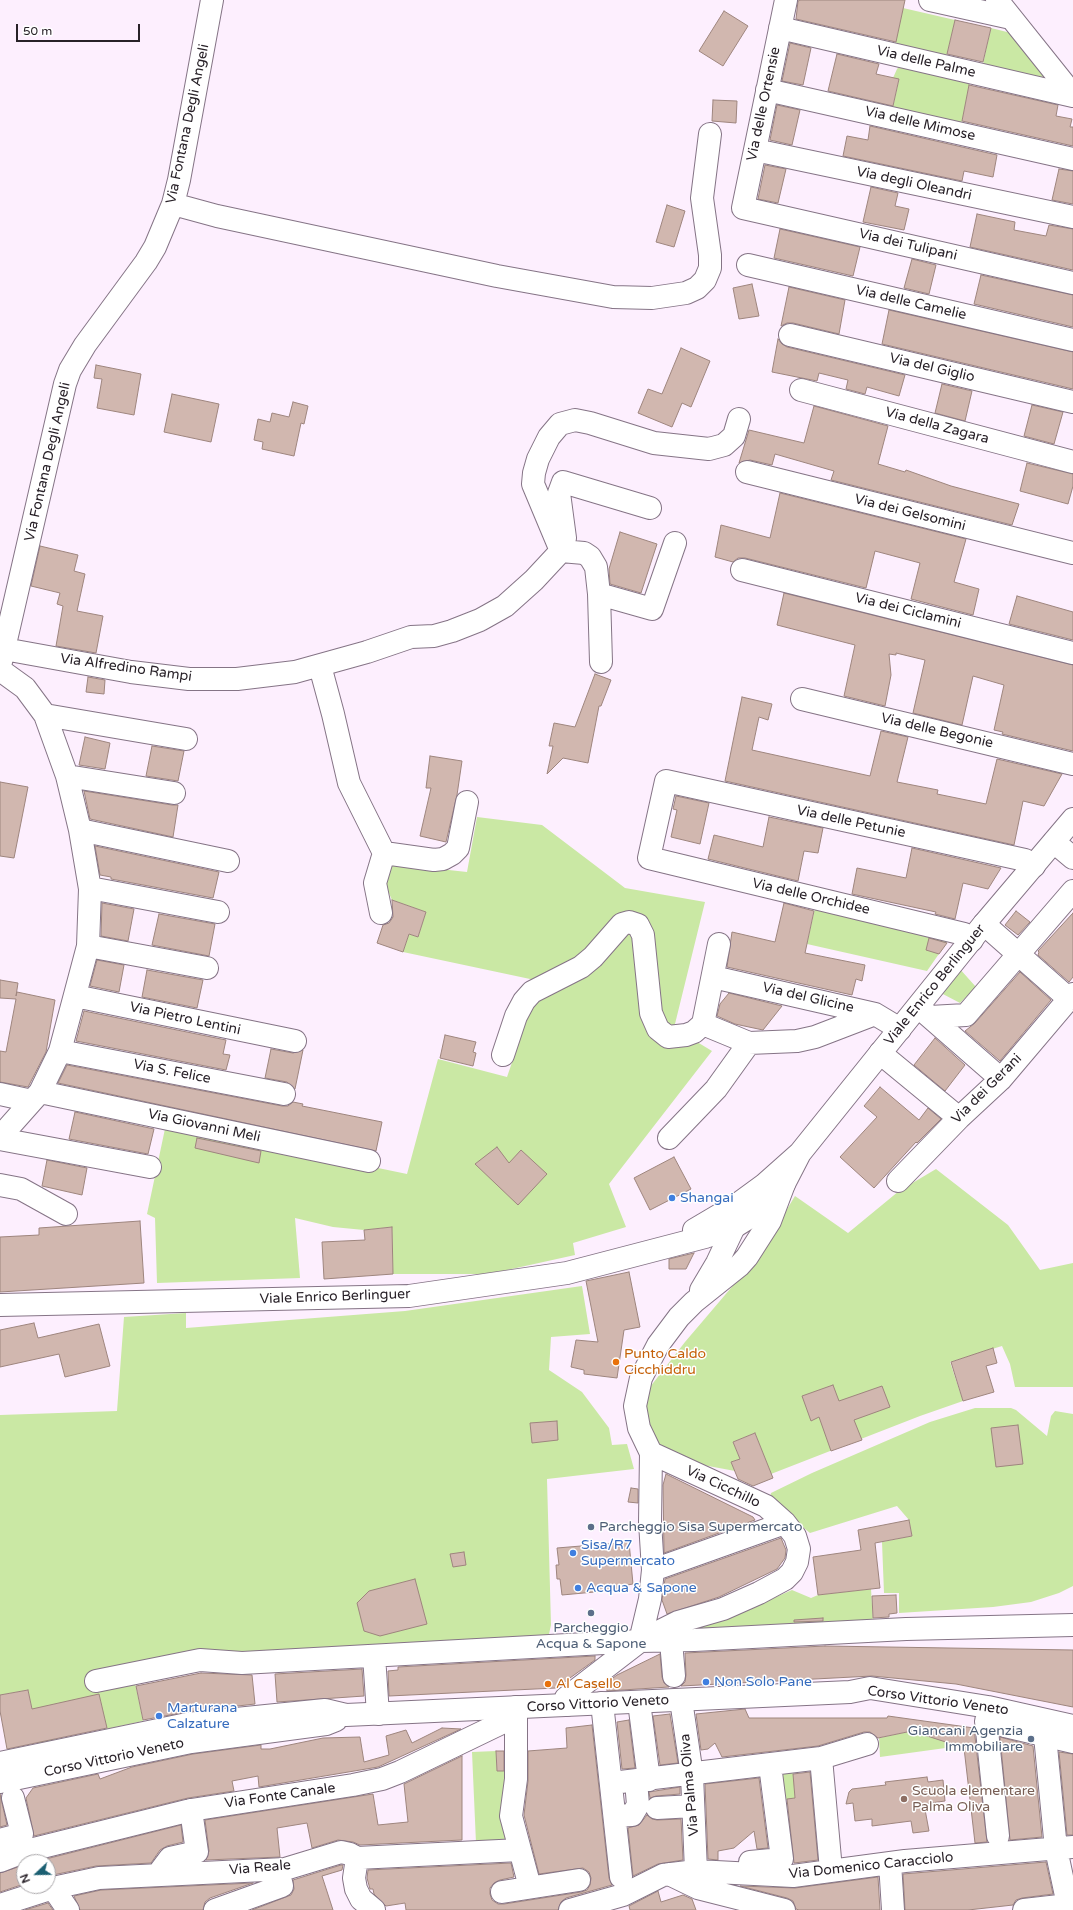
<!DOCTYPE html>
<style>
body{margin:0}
#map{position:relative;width:1073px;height:1910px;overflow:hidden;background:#fdeffe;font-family:"Varela Round",sans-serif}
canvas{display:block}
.north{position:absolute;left:16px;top:1854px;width:40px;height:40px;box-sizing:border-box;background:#fff;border:1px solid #a9a6a9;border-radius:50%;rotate:248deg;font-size:11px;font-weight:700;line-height:16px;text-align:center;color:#282128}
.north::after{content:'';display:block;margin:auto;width:14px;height:18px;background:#1b5f72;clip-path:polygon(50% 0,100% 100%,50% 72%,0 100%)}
.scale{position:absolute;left:16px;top:24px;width:124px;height:18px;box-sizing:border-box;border:2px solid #282128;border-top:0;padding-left:5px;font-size:12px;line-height:14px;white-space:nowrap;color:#282128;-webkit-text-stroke:3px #fff;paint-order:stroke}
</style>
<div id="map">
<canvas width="1073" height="1910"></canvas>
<div class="north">N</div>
<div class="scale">50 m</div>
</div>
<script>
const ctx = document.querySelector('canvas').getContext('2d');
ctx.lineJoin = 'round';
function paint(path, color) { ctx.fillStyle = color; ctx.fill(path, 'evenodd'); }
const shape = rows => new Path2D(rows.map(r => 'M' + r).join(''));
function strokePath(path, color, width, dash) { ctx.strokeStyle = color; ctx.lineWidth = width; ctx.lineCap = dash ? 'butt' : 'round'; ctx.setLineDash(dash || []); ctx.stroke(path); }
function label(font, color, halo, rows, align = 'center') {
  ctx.font = font + ' "Varela Round",sans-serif'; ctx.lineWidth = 3; ctx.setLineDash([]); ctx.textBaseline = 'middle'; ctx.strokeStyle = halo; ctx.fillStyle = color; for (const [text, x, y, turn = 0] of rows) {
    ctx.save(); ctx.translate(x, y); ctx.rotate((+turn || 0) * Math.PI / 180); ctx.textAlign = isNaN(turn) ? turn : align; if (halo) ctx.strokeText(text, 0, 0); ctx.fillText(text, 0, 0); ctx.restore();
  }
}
paint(shape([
 [903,8,955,20,945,63,894,49],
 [991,28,1015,34,1048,80,983,64],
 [901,65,970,81,961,126,892,111,899,80,893,78,897,69],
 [477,817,542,825,625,888,705,902,674,1028,712,1051,609,1184,626,1227,573,1243,575,1255,489,1274,393,1274,392,1227,364,1230,333,1227,295,1218,300,1278,157,1283,155,1218,147,1214,166,1124,407,1174,438,1059,507,1077,530,1010,543,995,563,986,403,952,409,934,418,937,426,912,392,900,375,862,467,872],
 [815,908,950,938,927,971,807,944],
 [959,968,976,987,960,1003,939,992],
 [936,1169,1008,1225,1040,1270,1073,1263,1073,1387,1015,1387,1010,1364,1002,1346,950,1362,963,1401,920,1416,771,1474,755,1433,733,1442,740,1459,731,1462,735,1471,687,1462,660,1449,652,1438,647,1413,647,1400,650,1387,685,1342,759,1255,795,1196,848,1233,899,1191],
 [582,1286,590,1334,551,1337,549,1370,582,1392,609,1428,612,1445,627,1444,634,1469,547,1479,551,1625,549,1634,540,1641,133,1673,143,1721,107,1729,99,1695,47,1706,55,1740,39,1744,28,1690,0,1695,0,1415,117,1411,124,1317,186,1313,186,1328,405,1311],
 [975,1408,1011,1408,1016,1410,1047,1436,1051,1416,1055,1411,1073,1414,1073,1586,1059,1593,1031,1602,993,1607,899,1613,899,1593,884,1593,882,1542,912,1536,909,1520,897,1506,810,1533,772,1502,770,1498,771,1493,812,1473,930,1422],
 [871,1589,873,1621,691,1632,688,1625,739,1613,792,1590,811,1598,818,1595],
 [912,1731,960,1746,880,1757,879,1738],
 [496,1751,497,1771,514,1771,514,1842,476,1843,472,1752],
 [793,1768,795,1798,778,1801,776,1772]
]), '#cae8a4');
const building = shape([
 [800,0,905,0,896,42,796,19,798,1,800,0],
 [724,11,748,26,723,66,699,51,724,11],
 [955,20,991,28,983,62,947,54,955,20],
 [790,43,811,48,803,85,782,81,790,43],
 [837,54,879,64,876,74,899,79,893,106,828,91,837,54],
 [969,85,1058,105,1056,116,1072,119,1070,127,1073,127,1073,146,962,121,969,85],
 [713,100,737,101,736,123,712,121,713,100],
 [777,105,800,110,792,145,770,140,777,105],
 [870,126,997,155,993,177,964,171,962,181,843,156,847,136,868,140,870,126],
 [765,165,786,169,778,203,758,199,765,165],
 [1059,169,1073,171,1073,204,1052,200,1059,169],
 [871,187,898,193,895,206,909,209,904,230,863,222,871,187],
 [667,205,685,211,674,247,656,242,667,205],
 [977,214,1015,222,1014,230,1046,236,1049,225,1073,229,1073,270,970,247,977,214],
 [780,229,860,247,853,276,774,258,780,229],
 [912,259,936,265,929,294,904,288,912,259],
 [981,275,1073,295,1073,327,974,304,981,275],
 [752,284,759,316,739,319,733,288,752,284],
 [789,287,845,300,839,334,793,323,787,323,781,326,789,287],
 [889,310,1073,352,1073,389,882,344,889,310],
 [778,339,782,344,787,347,905,375,899,396,867,387,865,394,846,389,848,380,819,373,817,381,772,372,778,339],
 [681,348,710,361,691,407,682,403,672,427,638,413,648,389,662,394,681,348],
 [96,365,141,374,134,415,97,408,102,379,94,378,96,365],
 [942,384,972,391,965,421,935,413,942,384],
 [172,394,219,404,211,442,164,432,172,394],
 [293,402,308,406,304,424,301,423,294,456,262,449,263,442,254,440,258,419,270,422,272,413,289,417,293,402],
 [1032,405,1063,412,1054,444,1024,436,1032,405],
 [814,406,888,426,878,464,905,472,906,470,951,486,1019,504,1012,525,831,480,834,471,775,454,772,465,750,460,739,463,749,430,804,443,814,406],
 [1027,463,1073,474,1073,486,1068,504,1020,491,1027,463],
 [780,493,966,539,954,582,979,589,973,615,911,599,920,563,875,551,866,588,745,558,738,558,733,562,715,557,721,525,770,538,780,493],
 [620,532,657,544,641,593,610,584,609,569,620,532],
 [40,546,78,555,74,571,85,574,77,611,103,616,96,653,56,646,63,606,57,604,60,593,31,586,40,546],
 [784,593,1073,665,1073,751,1002,734,1003,732,994,730,1004,685,973,676,962,725,913,713,925,660,896,653,896,655,889,654,891,675,885,706,844,696,855,645,777,625,784,593],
 [1017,596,1073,612,1073,640,1009,624,1017,596],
 [595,674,611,680,601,706,599,706,588,763,563,758,547,774,553,746,549,746,554,723,575,727,595,674],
 [88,677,105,680,104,694,86,692,88,677],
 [742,697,772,704,768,720,759,717,752,750,870,776,881,731,908,737,897,782,938,790,937,794,986,804,997,759,1062,774,1044,806,1023,801,1014,845,725,781,742,697],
 [85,737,110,743,105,769,79,765,85,737],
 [152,746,184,751,178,781,146,776,152,746],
 [430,756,462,761,457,795,446,842,420,836,431,788,426,788,430,756],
 [0,782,28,787,14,858,0,856,0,782],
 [84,791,172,805,178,805,173,837,90,819,84,791],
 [676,796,709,803,700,844,671,837,677,810,673,809,676,796],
 [769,817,823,828,818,853,804,851,798,881,708,859,714,835,763,847,769,817],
 [95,846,219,872,213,898,111,879,111,877,100,875,95,846],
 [912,848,1001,868,988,889,963,883,955,919,935,914,936,912,852,894,857,868,906,878,912,848],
 [392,900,426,912,418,937,409,934,403,952,377,943,383,925,389,923,393,917,392,900],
 [102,903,134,909,128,941,101,936,102,903],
 [784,903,814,911,805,953,865,965,862,981,856,979,852,995,727,967,732,932,775,942,784,903],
 [1016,911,1030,922,1018,935,1005,925,1016,911],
 [1073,913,1073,977,1069,982,1038,955,1039,952,1038,951,1073,913],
 [159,914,215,924,209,956,152,945,159,914],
 [929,938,947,943,939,954,926,950,929,938],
 [97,960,124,965,119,992,90,986,97,960],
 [147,970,203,980,197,1008,142,997,147,970],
 [1020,972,1051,1000,1000,1061,965,1031,975,1023,1020,972],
 [0,980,18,983,16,996,17,992,55,1000,46,1052,28,1087,0,1082,0,1051,6,1052,16,999,0,998,0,980],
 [729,993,782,1006,763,1030,735,1024,717,1016,720,1004,729,993],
 [84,1011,226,1040,223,1054,230,1055,226,1070,76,1041,84,1011],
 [445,1035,476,1042,473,1052,476,1053,473,1066,440,1058,445,1035],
 [935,1038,965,1065,945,1091,914,1065,935,1038],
 [271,1049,293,1053,303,1050,295,1089,287,1082,265,1078,271,1049],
 [67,1065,282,1106,288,1106,293,1102,303,1104,302,1106,382,1122,376,1151,58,1083,67,1065],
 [880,1087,919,1120,928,1108,941,1119,917,1143,916,1142,874,1188,840,1157,877,1117,864,1106,880,1087],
 [75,1112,154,1129,148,1154,69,1139,75,1112],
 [197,1138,261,1151,259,1163,195,1148,197,1138],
 [497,1147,509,1163,521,1150,547,1174,518,1205,475,1164,497,1147],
 [674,1157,691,1189,650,1210,634,1178,674,1157],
 [47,1160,87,1168,82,1195,42,1186,47,1160],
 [140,1221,144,1283,0,1292,0,1237,39,1235,39,1228,140,1221],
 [392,1227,393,1274,324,1279,322,1242,365,1240,364,1230,392,1227],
 [694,1253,686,1269,669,1269,669,1259,694,1253],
 [629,1272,640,1327,624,1330,617,1378,584,1374,584,1370,571,1367,576,1340,598,1342,586,1281,629,1272],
 [34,1323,38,1338,99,1324,110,1366,65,1377,59,1354,0,1367,0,1330,34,1323],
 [993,1348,997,1363,986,1366,994,1392,963,1401,951,1362,993,1348],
 [833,1385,839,1401,882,1386,890,1407,854,1420,862,1440,831,1451,819,1417,811,1421,802,1396,833,1385],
 [557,1421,558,1440,532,1443,530,1423,557,1421],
 [1018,1425,1023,1464,996,1467,991,1428,1018,1425],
 [755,1433,773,1478,753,1486,738,1479,731,1462,740,1459,733,1442,755,1433],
 [666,1474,753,1517,755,1520,664,1553,663,1485,666,1474],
 [631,1488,638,1489,638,1503,628,1502,631,1488],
 [909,1520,912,1536,875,1543,880,1588,818,1595,813,1557,861,1550,858,1530,909,1520],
 [781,1538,786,1550,785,1558,777,1569,719,1597,667,1614,662,1600,665,1579,781,1538],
 [629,1542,633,1584,627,1585,627,1589,562,1595,560,1579,557,1579,556,1565,559,1565,557,1548,629,1542],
 [464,1552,466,1565,453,1567,450,1554,464,1552],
 [415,1579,427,1624,380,1636,364,1631,357,1603,369,1591,415,1579],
 [896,1595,897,1613,889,1614,889,1617,873,1618,872,1596,896,1595],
 [823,1618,823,1621,794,1622,794,1620,823,1618],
 [825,1646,1073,1650,1073,1707,956,1684,872,1676,681,1686,685,1682,686,1675,685,1653,825,1646],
 [660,1654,662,1677,664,1683,669,1687,607,1691,606,1683,617,1675,660,1654],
 [595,1656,595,1660,556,1688,389,1696,388,1671,398,1670,398,1667,595,1656],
 [362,1669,364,1696,277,1702,275,1674,362,1669],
 [201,1673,252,1675,255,1704,186,1712,143,1720,136,1686,201,1673],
 [28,1690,32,1709,99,1694,107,1728,7,1749,0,1711,0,1695,28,1690],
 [745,1709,749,1718,887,1718,888,1716,974,1728,987,1842,975,1843,964,1748,912,1731,878,1738,870,1732,864,1732,818,1746,722,1757,715,1743,708,1749,701,1750,696,1714,745,1709],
 [670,1714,678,1763,660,1765,653,1716,670,1714],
 [629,1720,635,1768,622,1769,617,1722,629,1720],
 [592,1725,609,1878,612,1885,566,1898,561,1902,558,1910,406,1910,405,1903,386,1906,374,1894,373,1889,370,1889,367,1878,368,1870,511,1863,514,1877,500,1880,494,1883,490,1888,490,1894,492,1900,498,1904,504,1904,581,1892,587,1890,590,1885,591,1878,589,1872,583,1868,539,1874,524,1815,528,1781,528,1751,567,1748,566,1728,592,1725],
 [442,1728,461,1729,378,1767,259,1787,258,1776,232,1781,234,1791,188,1798,34,1836,26,1798,33,1788,98,1774,100,1779,132,1767,193,1754,261,1745,261,1749,270,1749,323,1738,360,1737,364,1762,389,1755,386,1736,406,1730,412,1743,442,1728],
 [1000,1737,1033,1746,1042,1837,1010,1840,1000,1737],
 [496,1751,504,1751,504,1771,497,1771,496,1751],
 [1059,1752,1073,1754,1073,1835,1067,1835,1059,1752],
 [462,1756,462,1840,360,1845,353,1842,338,1840,312,1848,307,1823,277,1828,280,1857,206,1860,209,1851,205,1820,373,1794,378,1825,408,1822,404,1784,462,1756],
 [810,1772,818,1860,794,1863,787,1799,795,1798,793,1774,810,1772],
 [927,1777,928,1782,943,1780,945,1801,924,1804,929,1831,913,1833,911,1821,872,1826,872,1819,855,1821,853,1803,846,1804,849,1792,852,1789,886,1785,885,1782,927,1777],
 [759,1778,768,1848,757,1849,754,1831,734,1848,718,1851,718,1860,708,1859,705,1784,759,1778],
 [680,1787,680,1794,656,1796,650,1798,649,1792,680,1787],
 [0,1794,7,1825,0,1827,0,1794],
 [647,1815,652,1819,657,1820,681,1819,683,1860,658,1864,633,1876,628,1828,639,1825,647,1815],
 [181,1825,183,1842,167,1846,160,1850,151,1863,96,1866,48,1876,48,1862,34,1862,181,1825],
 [1046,1862,1053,1894,1022,1898,1016,1900,1013,1905,968,1910,905,1910,903,1874,1046,1862],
 [24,1865,24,1884,0,1892,0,1873,24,1865],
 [341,1865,343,1865,342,1870,322,1876,333,1910,252,1910,291,1895,294,1889,293,1880,341,1865],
 [878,1877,880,1910,799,1910,796,1909,793,1901,787,1898,740,1886,795,1888,878,1877],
 [253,1883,210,1898,205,1902,203,1910,80,1910,74,1896,101,1890,253,1883],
 [658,1891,661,1902,683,1895,692,1899,696,1910,630,1910,629,1906,658,1891],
 [48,1903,53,1910,25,1910,48,1903]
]);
paint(building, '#d1b7af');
strokePath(building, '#9e857e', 1);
const minor = shape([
 [786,0,743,208,1073,283],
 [930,0,1011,18],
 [997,0,1073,95],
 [780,28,1073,96],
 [767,90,1073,159],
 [755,150,1073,217],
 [173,204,217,216,497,276,613,297,652,298,686,293,697,288,705,280,710,268,710,255,702,198,710,134],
 [748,265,1073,340],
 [790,335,1073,402],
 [801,390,1073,462],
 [747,472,1073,553],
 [559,546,533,484,534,473,538,459,549,437,560,424,575,420,590,423,654,443,709,449,724,445,734,436,739,419],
 [561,551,584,553,590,557,596,567,599,594,601,662],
 [742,570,1073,653],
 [599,594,652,609,675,543],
 [4,649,131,672,189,679,237,679,295,672,367,652,411,637,434,636,452,631,480,620,505,606,534,580,561,551,565,538,559,493,563,482,650,508],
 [0,666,65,384,70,370,85,345,146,262,155,247,173,204,179,180,212,0],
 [320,666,333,714,349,783,384,853,434,860,443,859,452,854,458,848,467,802],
 [0,670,25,688,45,715,67,776,80,830,90,889,88,946,60,1051,40,1092,0,1137],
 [802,699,1073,764],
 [45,715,186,739],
 [67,776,174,793],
 [80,830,228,861],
 [1054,842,1073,858],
 [90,888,218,912],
 [381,913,375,883,384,853],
 [984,924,1069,999],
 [972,940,964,934,649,858,666,781,1025,860,1034,866],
 [88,946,207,968],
 [713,977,875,1014,900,1029],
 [75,996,295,1041],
 [923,1011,1001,1079],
 [930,1017,966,1015,1073,891],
 [703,1024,719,944],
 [60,1051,284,1094],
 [880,1053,959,1118],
 [503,1055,516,1016,524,1001,532,992,581,967,593,957,622,924,629,922,638,925,643,935,651,1013,658,1029,668,1037,686,1035,694,1032,703,1024,749,1043,797,1041,815,1037,875,1014],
 [40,1092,369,1161],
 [0,1094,32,1101],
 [669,1138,716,1089,749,1043],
 [0,1139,150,1167],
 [898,1181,959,1118,1001,1079,1073,994],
 [0,1185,21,1189,66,1214],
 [701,1290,717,1263,734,1227,742,1216],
 [653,1570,785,1523],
 [640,1641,650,1599,653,1570,650,1522,651,1453],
 [671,1641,674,1676],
 [374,1656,378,1714],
 [96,1681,200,1660,242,1663,640,1641,694,1640,906,1629,1073,1625],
 [681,1700,692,1775,696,1871],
 [639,1702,649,1780],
 [602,1703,621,1877],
 [566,1705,566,1698,640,1641,678,1622,723,1609,759,1593,785,1579,792,1572,797,1562,799,1549,795,1536,785,1523,766,1506,651,1453,639,1428,635,1406,641,1378,658,1345,679,1317,694,1302,739,1266,747,1257,770,1221,784,1184],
 [516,1716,516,1779,511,1816,530,1887],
 [986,1721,998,1836],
 [821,1758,867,1744],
 [612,1783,821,1758,831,1870],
 [657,1808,693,1806],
 [615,1816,632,1815,638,1805,636,1781],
 [0,1840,22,1834,13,1798],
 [357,1858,354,1878,356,1889,361,1899,374,1910],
 [0,1861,26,1851,191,1810,353,1785,382,1779,400,1772,516,1716,516,1707],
 [750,1862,782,1859,770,1765],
 [890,1863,893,1910],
 [158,1874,170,1858,197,1852,191,1810],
 [669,1874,698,1888,784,1910],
 [53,1888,68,1910],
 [502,1892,579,1880],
 [0,1905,53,1888,99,1878,285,1869,341,1852,350,1854,357,1858,520,1850],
 [215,1910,282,1886,278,1870],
 [570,1910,623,1895,663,1875,696,1871,793,1876,905,1861,1073,1847],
 [1024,1910,1068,1905,1056,1849,1045,1736]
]);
const major = shape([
 [694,1230,738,1204,764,1185,800,1153,984,924,1073,819],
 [0,1305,409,1296,567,1273,705,1237,734,1227,750,1217,768,1202,784,1184,800,1153],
 [1005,1726,1073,1742],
 [0,1763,187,1724,325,1710,346,1715,850,1692,870,1688,988,1707,1073,1726],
 [0,1782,191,1742,326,1724,336,1720]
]);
strokePath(minor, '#857486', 24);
strokePath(major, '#857486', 24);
strokePath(minor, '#fff', 22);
strokePath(major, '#fff', 22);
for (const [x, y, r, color] of [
 [672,1198,4,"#3f7fe0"],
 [616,1362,4,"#e8710a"],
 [591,1527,4,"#5c6f8a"],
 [573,1553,4,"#3f7fe0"],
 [578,1588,4,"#3f7fe0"],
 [591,1613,4,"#5c6f8a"],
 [706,1682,4,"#3f7fe0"],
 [548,1684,4,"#e8710a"],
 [159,1716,4,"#3f7fe0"],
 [1031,1739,4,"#5c6f8a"],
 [904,1799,4,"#8d6e63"]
]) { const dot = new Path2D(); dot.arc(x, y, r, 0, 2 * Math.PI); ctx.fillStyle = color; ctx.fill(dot); strokePath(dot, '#fff', 1.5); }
label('14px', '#282128', '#fff', [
 ["Via delle Palme",926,62,13],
 ["Via delle Ortensie",764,104,-78],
 ["Via Fontana Degli Angeli",188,124,-78],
 ["Via delle Mimose",920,124,13],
 ["Via degli Oleandri",914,184,12],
 ["Via dei Tulipani",908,245,13],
 ["Via delle Camelie",911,303,13],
 ["Via del Giglio",932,368,13],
 ["Via della Zagara",937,426,15],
 ["Via Fontana Degli Angeli",48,462,-77],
 ["Via dei Gelsomini",910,513,14],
 ["Via dei Ciclamini",908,611,14],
 ["Via Alfredino Rampi",126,668,8],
 ["Via delle Begonie",937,731,13],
 ["Via delle Petunie",851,822,12],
 ["Via delle Orchidee",811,897,13],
 ["Viale Enrico Berlinguer",935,985,-51],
 ["Via del Glicine",808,998,13],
 ["Via Pietro Lentini",185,1019,12],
 ["Via S. Felice",172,1072,11],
 ["Via dei Gerani",987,1089,-45],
 ["Via Giovanni Meli",204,1126,12],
 ["Viale Enrico Berlinguer",335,1297,-2],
 ["Via Cicchillo",723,1487,25],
 ["Corso Vittorio Veneto",938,1701,8],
 ["Corso Vittorio Veneto",598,1704,-3],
 ["Corso Vittorio Veneto",114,1758,-12],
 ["Via Palma Oliva",690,1785,-95],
 ["Via Fonte Canale",280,1796,-8],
 ["Via Domenico Caracciolo",871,1866,-6],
 ["Via Reale",260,1868,-5]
]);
label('14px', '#366cbe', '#fff', [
 ["Shangai",680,1198],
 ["Sisa/R7",581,1545],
 ["Supermercato",581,1561],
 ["Acqua & Sapone",586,1588],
 ["Non Solo Pane",714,1682],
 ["Marturana",167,1708],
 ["Calzature",167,1724]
], 'left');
label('14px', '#c56008', '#fff', [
 ["Punto Caldo",624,1354],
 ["Cicchiddru",624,1370],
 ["Al Casello",556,1684]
], 'left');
label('14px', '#4e5e75', '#fff', [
 ["Parcheggio Sisa Supermercato",599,1527],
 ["Parcheggio",591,1628,"center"],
 ["Acqua & Sapone",591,1644,"center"],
 ["Giancani Agenzia",1023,1731,"right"],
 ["Immobiliare",1023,1747,"right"]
], 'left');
label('14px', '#785e54', '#fff', [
 ["Scuola elementare",912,1791],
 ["Palma Oliva",912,1807]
], 'left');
</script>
